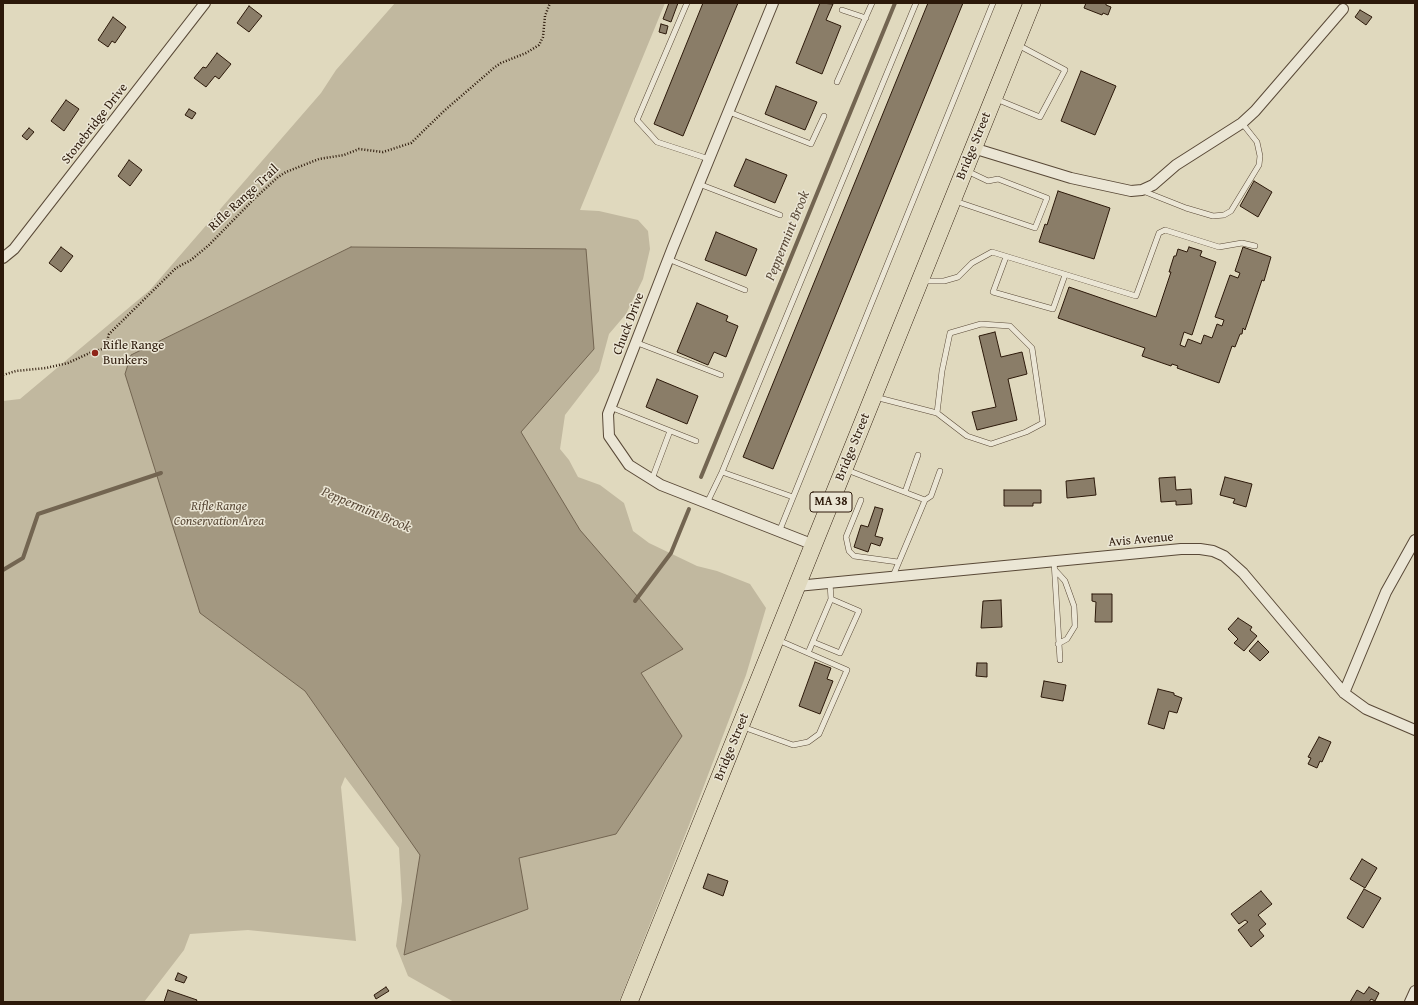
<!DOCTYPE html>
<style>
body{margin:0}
#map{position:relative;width:1418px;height:1005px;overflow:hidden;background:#e0d9be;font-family:"Gentium Book Plus",serif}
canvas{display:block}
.frame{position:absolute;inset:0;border:4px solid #2c190a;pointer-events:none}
</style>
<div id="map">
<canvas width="1418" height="1005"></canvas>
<div class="frame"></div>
</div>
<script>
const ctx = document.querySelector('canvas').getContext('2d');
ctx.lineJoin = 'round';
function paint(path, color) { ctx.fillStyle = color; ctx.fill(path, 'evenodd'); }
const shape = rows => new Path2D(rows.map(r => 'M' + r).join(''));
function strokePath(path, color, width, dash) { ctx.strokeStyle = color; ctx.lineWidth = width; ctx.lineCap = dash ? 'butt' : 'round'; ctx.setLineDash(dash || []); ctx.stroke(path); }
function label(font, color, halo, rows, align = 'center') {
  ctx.font = font + ' "Gentium Book Plus",serif'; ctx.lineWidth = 3; ctx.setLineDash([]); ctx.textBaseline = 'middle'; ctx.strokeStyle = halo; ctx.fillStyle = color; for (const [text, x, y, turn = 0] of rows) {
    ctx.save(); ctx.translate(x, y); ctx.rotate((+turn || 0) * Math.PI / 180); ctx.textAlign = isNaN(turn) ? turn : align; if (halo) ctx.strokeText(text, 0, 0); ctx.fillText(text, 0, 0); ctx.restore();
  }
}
paint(shape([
 [395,3,665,3,580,210,599,211,638,220,648,231,650,249,643,279,626,314,609,334,599,371,565,415,560,449,569,460,578,477,600,485,624,503,633,531,649,543,697,566,717,571,750,584,766,608,746,675,689,825,619,1002,454,1002,408,976,396,946,402,901,399,848,345,777,341,787,356,941,248,930,190,934,184,950,144,1002,3,1002,3,401,20,399,150,290,321,93,336,70]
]), '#c1b89f');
const water = shape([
 [351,247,586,249,594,349,521,432,580,530,683,649,641,673,682,736,616,834,519,858,528,909,404,955,420,855,305,691,200,613,125,374,131,355,351,247]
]);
paint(water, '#a39881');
strokePath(water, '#736551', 1);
strokePath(shape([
 [701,477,895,3],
 [3,570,23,558,38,514,161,473],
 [635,601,671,553,689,509]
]), '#736551', 4);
const building = shape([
 [669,3,678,3,671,22,663,19,669,3],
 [703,3,738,3,683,136,654,124,703,3],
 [820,3,833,4,826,20,841,26,822,74,796,63,820,3],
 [928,3,963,3,773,469,743,457,928,3],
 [1086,3,1106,3,1106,5,1111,7,1108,15,1103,13,1102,15,1084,8,1086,3],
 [249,6,262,16,249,32,237,23,249,6],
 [1360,10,1372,17,1366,25,1355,17,1360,10],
 [113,17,126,27,115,43,112,41,108,47,98,40,113,17],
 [661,24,668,26,666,34,659,32,661,24],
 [217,53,231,64,219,79,215,76,206,87,194,78,203,67,206,68,217,53],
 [1081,71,1116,86,1095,135,1061,121,1081,71],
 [776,86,817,102,805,130,765,114,776,86],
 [66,100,79,109,64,131,51,121,66,100],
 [189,109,196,113,192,119,185,115,189,109],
 [29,128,34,132,27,140,22,136,29,128],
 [746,159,787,175,775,203,734,186,746,159],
 [129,160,142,170,130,186,118,176,129,160],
 [1254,181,1272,192,1258,217,1240,206,1254,181],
 [1058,191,1110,208,1094,259,1039,242,1045,224,1047,225,1058,191],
 [716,232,757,249,746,276,705,260,716,232],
 [61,247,73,256,61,272,49,263,61,247],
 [1189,247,1202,251,1200,256,1216,262,1192,335,1184,332,1180,345,1185,347,1188,339,1201,344,1204,335,1212,338,1217,324,1222,326,1224,320,1215,317,1230,275,1238,278,1240,273,1235,271,1243,247,1271,257,1264,281,1262,280,1245,330,1243,328,1242,334,1240,334,1235,347,1232,346,1219,383,1177,368,1178,366,1172,364,1171,366,1142,356,1145,348,1058,318,1069,287,1156,317,1171,272,1169,272,1174,256,1176,256,1178,249,1187,252,1189,247],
 [697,303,728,316,726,321,738,326,726,357,714,352,708,365,677,352,697,303],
 [995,332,1001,357,1022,352,1027,374,1008,379,1017,420,977,430,972,412,996,407,979,336,995,332],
 [657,379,698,396,687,424,646,407,657,379],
 [1175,477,1176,490,1191,489,1192,504,1176,505,1176,501,1161,502,1159,478,1175,477],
 [1225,477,1252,484,1246,507,1233,503,1235,499,1220,495,1225,477],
 [1094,478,1096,495,1067,498,1066,481,1094,478],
 [1004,490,1041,490,1041,503,1033,503,1033,506,1004,506,1004,490],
 [875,507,883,509,875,536,883,538,880,546,871,543,868,552,854,547,861,525,868,527,875,507],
 [1092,594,1112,594,1112,622,1095,622,1096,602,1092,601,1092,594],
 [1001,600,1002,627,981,628,983,601,1001,600],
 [1238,618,1252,627,1250,630,1257,636,1244,651,1234,643,1238,639,1228,629,1238,618],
 [1258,641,1269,652,1260,661,1249,651,1258,641],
 [815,662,831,668,827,679,833,681,820,714,799,706,815,662],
 [977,663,987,663,987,677,976,676,977,663],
 [1044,681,1066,685,1063,701,1041,697,1044,681],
 [1158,689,1174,693,1174,695,1182,698,1177,713,1169,711,1164,729,1148,724,1158,689],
 [1319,737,1331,742,1322,762,1320,761,1317,768,1308,764,1311,758,1308,757,1319,737],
 [1362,859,1377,868,1365,888,1350,879,1362,859],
 [708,874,728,881,723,896,703,888,708,874],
 [1364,889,1381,898,1363,928,1347,918,1364,889],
 [1261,891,1272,904,1258,915,1266,924,1259,930,1264,936,1251,947,1238,930,1248,922,1245,920,1239,924,1231,914,1261,891],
 [178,973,187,977,184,983,175,980,178,973],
 [386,987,389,991,376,999,374,995,386,987],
 [1369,987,1379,993,1375,1001,1371,999,1369,1002,1350,1002,1357,990,1364,994,1369,987],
 [168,990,197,1000,196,1002,164,1002,168,990]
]);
paint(building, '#8a7d68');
strokePath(building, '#2c190a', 1);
const lane = shape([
 [687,3,637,120,657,142,709,159],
 [842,10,866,18],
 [837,82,872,3],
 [996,99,1040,117,1065,70,1018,45],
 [729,112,811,144,824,116],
 [699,184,780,215],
 [1143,191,1186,208,1213,216,1224,215,1231,211,1259,165,1260,156,1257,142,1242,123],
 [955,201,1035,228,1047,198,998,179,988,181,967,171],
 [1006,257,993,292,1053,309,1065,275],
 [668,259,745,290],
 [923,281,944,281,958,277,972,263,992,252,1136,296,1159,233,1165,230,1219,247,1242,243,1255,246],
 [635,342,721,375],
 [875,397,937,413,967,436,991,444,1026,432,1043,423,1032,348,1010,326,981,324,950,333,942,371,937,413],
 [610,407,696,441],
 [847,470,925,500,893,576],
 [722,472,793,497],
 [652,479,670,431],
 [905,492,918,455],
 [861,500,846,537,849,551,854,556,898,562],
 [925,500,931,496,940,471],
 [707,503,722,472,916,3],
 [779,532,993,3],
 [1054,561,1060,660],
 [1055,570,1065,581,1074,606,1075,626,1067,639,1058,644],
 [813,642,840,653,859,611,831,599],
 [808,653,831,599,830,583],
 [743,727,793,745,808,742,819,734,847,670,778,640]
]);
const street = shape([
 [773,3,673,247,608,414,609,436,629,465,661,485,814,545],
 [973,148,1071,178,1131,191,1142,190,1153,185,1176,165,1242,123,1255,111,1343,9],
 [3,258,14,249,205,3],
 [797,586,1181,549,1200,549,1213,551,1224,556,1243,573,1344,693,1366,709,1415,730],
 [1344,693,1386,592,1415,540],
 [1410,1002,1415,991]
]);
const primary = shape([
 [629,1002,1032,3]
]);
strokePath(lane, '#594937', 6);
strokePath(street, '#594937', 12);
strokePath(primary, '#2c190a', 18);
strokePath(shape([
 [3,375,16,371,46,368,68,363,92,352,105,348,109,334,176,268,191,260,209,245,254,199,278,177,286,172,319,159,344,155,359,149,383,152,411,143,445,110,495,67,501,63,526,53,539,45,543,37,545,16,550,3]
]), '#2c190a', 2.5, [1, 2]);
strokePath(lane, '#ebe6d5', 5);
strokePath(street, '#ebe6d5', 10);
strokePath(primary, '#e0d9be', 17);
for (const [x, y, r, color] of [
 [95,353,4,"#8f2418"]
]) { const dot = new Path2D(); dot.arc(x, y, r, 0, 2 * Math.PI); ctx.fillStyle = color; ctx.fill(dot); strokePath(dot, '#ebe6d5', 1.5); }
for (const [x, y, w] of [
 [831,502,42]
]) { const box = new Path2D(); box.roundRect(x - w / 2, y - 10, w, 20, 3); ctx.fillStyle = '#ebe6d5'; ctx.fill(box); strokePath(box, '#2c190a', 1); }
label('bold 12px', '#2c190a', null, [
 ["MA 38",831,502]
]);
label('13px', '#2c190a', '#ebe6d5', [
 ["Stonebridge Drive",95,124,-52],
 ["Bridge Street",974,146,-68],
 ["Rifle Range Trail",244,198,-43],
 ["Chuck Drive",629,324,-69],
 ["Bridge Street",853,447,-68],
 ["Avis Avenue",1141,540,-5],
 ["Bridge Street",732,747,-68]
]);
label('13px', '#2c190a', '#ebe6d5', [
 ["Rifle Range",103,346],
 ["Bunkers",103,361]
], 'left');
label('italic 13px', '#594937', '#ebe6d5', [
 ["Rifle Range",219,507],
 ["Conservation Area",219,522]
]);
label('italic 14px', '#5c4c3a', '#ebe6d5', [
 ["Peppermint Brook",788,236,-68],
 ["Peppermint Brook",366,510,23]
]);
</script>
